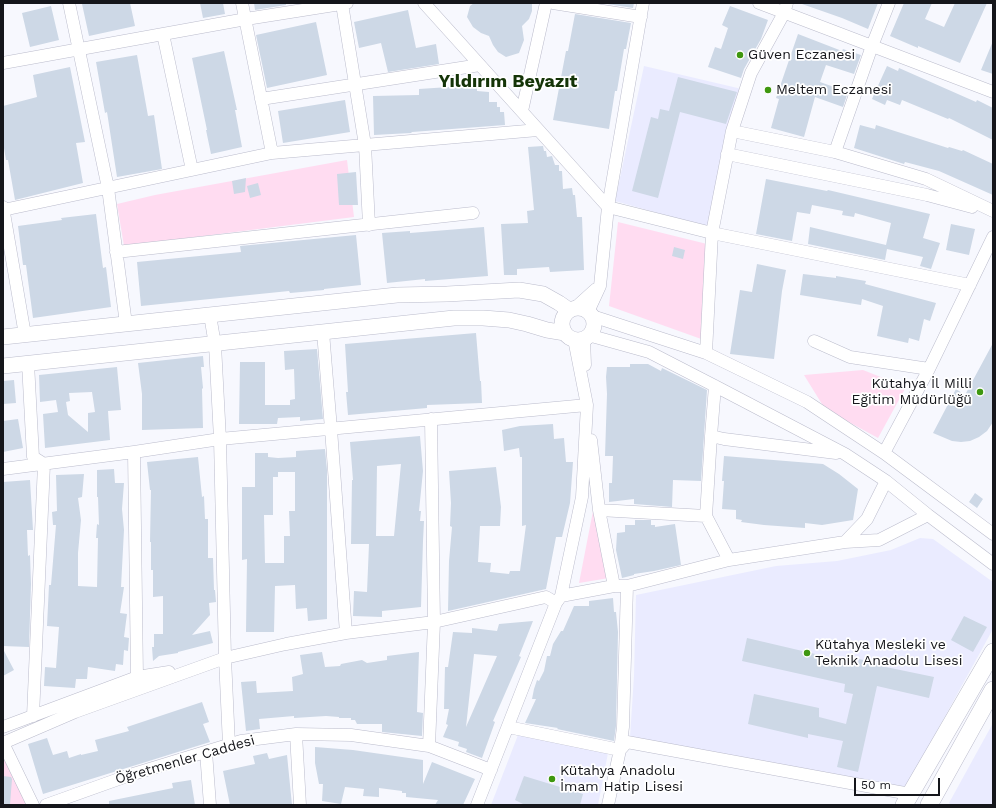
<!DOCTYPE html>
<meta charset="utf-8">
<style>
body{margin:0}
#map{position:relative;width:996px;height:808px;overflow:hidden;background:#f7f8fe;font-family:"Work Sans",sans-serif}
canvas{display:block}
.frame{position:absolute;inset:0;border:4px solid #15161b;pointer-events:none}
.scale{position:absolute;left:854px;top:778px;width:86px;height:18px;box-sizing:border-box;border:2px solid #15161b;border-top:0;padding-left:5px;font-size:12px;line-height:14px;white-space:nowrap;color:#15161b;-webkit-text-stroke:3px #fff;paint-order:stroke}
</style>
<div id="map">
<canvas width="996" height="808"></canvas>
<div class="frame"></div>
<div class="scale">50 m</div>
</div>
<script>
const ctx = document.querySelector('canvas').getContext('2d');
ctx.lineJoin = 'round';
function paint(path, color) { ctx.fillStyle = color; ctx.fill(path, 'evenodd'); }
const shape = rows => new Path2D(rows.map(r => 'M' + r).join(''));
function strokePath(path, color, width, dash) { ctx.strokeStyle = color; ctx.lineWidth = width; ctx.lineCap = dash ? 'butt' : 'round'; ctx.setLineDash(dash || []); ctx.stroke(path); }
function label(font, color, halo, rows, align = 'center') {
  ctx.font = font + ' "Work Sans",sans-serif'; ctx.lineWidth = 3.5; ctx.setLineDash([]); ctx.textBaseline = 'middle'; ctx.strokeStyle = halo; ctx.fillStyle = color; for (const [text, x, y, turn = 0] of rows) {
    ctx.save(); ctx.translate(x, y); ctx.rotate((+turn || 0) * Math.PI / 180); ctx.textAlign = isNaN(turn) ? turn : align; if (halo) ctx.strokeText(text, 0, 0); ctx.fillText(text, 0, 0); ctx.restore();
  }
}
paint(shape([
 [644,66,746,90,711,228,615,201],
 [920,538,933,539,993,582,993,629,905,789,630,737,634,676,636,595,776,566,837,561,891,550],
 [993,723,993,805,951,805,949,803],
 [518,735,608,753,598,805,491,805]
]), '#eaebff');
paint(shape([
 [347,160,354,217,124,246,117,204,155,195],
 [618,222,707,244,704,340,609,306],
 [863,370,906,387,878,438,825,409,804,375],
 [593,511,609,578,579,583],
 [5,758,27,804,3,804,3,759]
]), '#ffdcf1');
paint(shape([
 [87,3,130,3,135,26,89,36,82,4],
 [200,3,223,3,225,14,203,18],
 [254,3,286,3,286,5,255,10],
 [474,3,532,3,532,11,529,19,522,26,524,40,519,53,506,57,498,52,493,45,489,36,481,33,473,27,467,17,470,6],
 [601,3,634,3,633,8],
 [802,3,878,3,868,29,842,18,802,4],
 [904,3,932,3,925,19,944,27,955,3,987,3,960,63,918,46,918,48,890,36],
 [51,6,59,40,30,47,22,13],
 [730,6,768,20,761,39,744,69,741,78,708,67,715,47,721,49,728,28,722,25],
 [408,10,416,48,436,44,439,64,388,72,381,43,359,48,354,22],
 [575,14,631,23,626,49,624,49,617,91,615,91,609,129,553,120,566,51,568,51],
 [316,22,327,75,267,88,256,35],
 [798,34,842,51,843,49,861,55,854,74,826,65,820,82,848,92,843,107,815,97,804,137,771,128,779,99,776,98],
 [993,41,993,74,981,70],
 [224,51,237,110,235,110,242,147,211,154,206,130,207,130,192,58],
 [137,55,148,116,154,115,162,169,117,177,107,112,105,113,96,62],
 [887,66,898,71,899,68,976,102,977,100,993,108,993,140,949,118,948,119,902,100,900,105,887,100,885,105,872,99],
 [70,67,85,142,76,143,83,183,15,200,8,160,6,160,3,142,3,106,37,97,33,75],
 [678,77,737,92,726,124,680,112,658,198,632,191,651,117,658,119,660,109,669,111],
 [477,81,477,91,489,92,489,102,497,102,497,107,500,107,500,112,504,112,505,125,412,132,411,133,374,135,373,96,419,95,419,89,464,86,463,82],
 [345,100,350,132,283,143,278,111],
 [860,125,875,129,876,125,948,148,949,147,962,151,963,150,993,164,993,195,939,171,905,162,904,164,854,148],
 [543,146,544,151,546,151,547,157,552,156,555,165,559,165,559,171,562,171,563,189,572,188,573,195,575,195,577,217,582,217,584,270,550,272,549,267,517,269,517,275,504,275,501,224,528,223,527,211,534,210,528,147],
 [356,172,358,205,339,205,337,174],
 [246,178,245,192,234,194,232,181],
 [766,179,827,191,828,190,930,214,923,238,940,243,931,269,920,266,923,257,887,249,885,260,808,244,810,227,886,245,891,223,855,213,854,217,842,215,843,211,812,205,810,214,797,212,792,241,756,234],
 [258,183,261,195,250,198,247,186],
 [96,214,103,268,106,267,111,307,33,318,26,265,23,265,18,226,62,220,61,218],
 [951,224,975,229,969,255,946,250],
 [484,227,488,276,425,281,425,279,387,283,382,233,410,231,410,233],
 [356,235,361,285,324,289,324,290,290,293,289,291,141,306,137,262,241,252,240,246],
 [674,247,685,250,683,259,672,256],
 [757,264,786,270,782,291,774,359,730,354,740,290,752,292],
 [803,274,836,278,836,276,866,281,865,284,936,303,930,321,924,319,919,341,909,338,908,343,877,336,883,306,862,299,861,305,800,295],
 [476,333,480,381,481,381,482,403,427,405,427,408,348,415,346,392,348,392,345,344],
 [993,343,993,422,987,431,979,437,970,441,961,442,952,441,933,433,956,389,965,395],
 [317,349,323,419,300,421,300,417,278,418,277,424,239,424,240,362,265,362,265,405,290,405,290,400,295,399,294,369,285,370,284,351],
 [203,356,204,367,201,367,203,388,202,389,203,428,142,430,142,394,138,363],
 [630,364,648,364,661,371,662,368,707,390,701,481,673,480,672,507,634,504,634,499,609,502,609,483,612,483,613,456,605,456,607,394,606,377,607,367,630,367],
 [117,367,121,410,108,411,110,440,45,448,43,414,58,412,56,400,40,402,39,375],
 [92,392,95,412,88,413,88,432,68,415,66,402,70,401,69,393],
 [14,380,16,403,3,404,3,381],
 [18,419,23,448,3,452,3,421],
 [553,424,554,439,564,438,566,462,573,462,570,503,562,537,556,537,546,589,448,611,449,561,452,527,450,526,451,503,449,471,496,467,501,507,500,526,480,526,478,562,491,563,490,572,509,574,510,571,520,571,526,525,522,526,522,457,520,457,519,448,504,451,502,430,520,426],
 [420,436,423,471,419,511,421,511,420,521,424,521,423,541,421,607,382,611,382,617,353,616,354,591,367,592,369,544,351,544,352,480,353,480,350,442],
 [401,464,394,536,376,536,377,466],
 [325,449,327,470,327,619,308,621,307,608,296,609,295,585,275,586,274,632,246,632,247,559,242,560,242,487,255,487,255,453,268,453,268,457,278,458,296,457,296,451],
 [278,472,295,472,295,511,289,511,290,536,284,536,284,563,265,563,264,515,273,515,273,477,278,477],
 [724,456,823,464,839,474,858,489,853,520,822,525,805,523,805,528,764,525,741,522,742,520,736,519,736,510,722,509,724,481,722,481],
 [198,457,202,497,204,496,205,519,208,519,208,558,213,558,214,590,215,590,216,602,209,603,210,615,192,635,210,631,213,643,178,652,178,653,159,656,153,661,152,647,154,647,154,634,163,634,163,596,153,597,153,570,151,570,151,542,150,542,151,490,150,490,147,462],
 [114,469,115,483,124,483,122,509,124,530,121,587,124,587,120,613,127,614,124,637,129,638,128,651,124,650,123,665,116,664,115,671,88,667,87,679,76,679,75,688,44,686,45,667,56,668,59,627,47,626,49,585,51,585,56,525,53,525,52,512,57,511,56,475,84,474,82,497,78,498,81,520,78,553,78,586,97,587,98,538,96,538,97,524,99,525,98,497,97,497,97,470],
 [30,480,33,530,27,530,28,556,30,555,31,584,29,647,3,646,3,482],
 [975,493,983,499,977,508,969,502],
 [635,520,651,520,651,525,655,525,655,527,675,524,681,565,654,571,634,574,634,575,622,578,616,550,617,533,625,532,625,525,635,525],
 [613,598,614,612,616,612,618,632,616,726,614,741,557,729,558,728,525,723,536,699,532,699,534,689,537,680,539,681,544,671,547,656,550,656,553,644,561,631,563,631,574,606,589,606,589,601],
 [964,616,987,627,973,652,951,640],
 [533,621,519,656,521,657,493,721,495,722,482,758,466,752,467,749,458,746,459,742,443,737,448,725,446,724,449,709,444,709,445,667,448,667,453,632,472,633,472,628,497,631,499,624],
 [474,654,497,656,466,727],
 [747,638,858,664,859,659,881,664,881,666,934,677,929,698,877,686,858,772,837,767,843,741,808,734,808,738,748,724,754,694,819,708,819,717,846,724,853,694,844,692,845,684,742,661],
 [3,649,14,670,3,676],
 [322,652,325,667,340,666,341,664,362,660,367,663,387,660,387,656,419,652,417,712,423,713,422,736,382,732,382,724,357,724,355,720,351,720,351,718,339,718,339,717,326,716,294,718,294,716,259,719,260,729,246,731,241,682,256,681,257,693,293,691,292,677,303,674,300,655],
 [202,702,209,722,203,724,210,742,43,794,28,744,47,738,53,755,67,751,69,758,81,754,81,755,98,751,95,740,129,731,127,727],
 [315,747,353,750,423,760,423,784,432,762,475,779,463,805,435,805,438,800,406,797,406,793,402,793,402,791,379,788,379,797,363,796,364,789,345,787,341,804,322,801,323,784,319,784,315,763],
 [267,753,269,759,287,755,292,805,230,805,223,771,255,764,253,756],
 [3,776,11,777,12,779,10,805,3,805],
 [524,776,583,794,580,805,525,805,515,800],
 [191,780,195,805,109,805,109,801,173,788,172,783]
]), '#cdd8e6');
const minor = shape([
 [69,3,108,188,126,324],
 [242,3,272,153],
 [424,3,608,207,712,233,970,285],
 [553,3,641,17],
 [759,3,993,92],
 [342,4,365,145,369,225],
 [163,34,192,170],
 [3,63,246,19,347,3],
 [261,99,480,65],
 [522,111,546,3],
 [732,131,835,152,926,179,993,211],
 [835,152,872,46,889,3],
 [727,154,927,195,972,207],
 [3,207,25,335],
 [3,210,272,153,538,130],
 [116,252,473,213],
 [575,308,596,289],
 [588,312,600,286,608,207,643,3],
 [210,315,215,345,220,439,225,658,229,745],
 [592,316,706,353,807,402,884,453,993,534],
 [323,332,331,429,346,633],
 [588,335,649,352,715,386,845,454,886,481,928,515,993,564],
 [584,338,585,365],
 [814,341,850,357,929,369],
 [706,353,712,233,732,131,751,73,784,13,787,3],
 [28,363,33,457,44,464,33,716],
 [715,386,711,436,724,439,836,453],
 [711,436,706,516,729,560],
 [591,440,599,510,614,586],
 [134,452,137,677],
 [884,453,929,369,993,237],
 [3,469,134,452,220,439,587,405],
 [599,510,706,516],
 [845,542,867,519,886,481],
 [561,596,582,497,587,405,574,339],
 [3,727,137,677,169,672],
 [508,727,620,750,627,742,910,794],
 [296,734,300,805],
 [3,743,75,712,225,658,286,644,346,633,434,622,546,597,556,603,561,596,614,586,627,586,729,560,845,542,879,540,928,515],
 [3,743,33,805],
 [429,746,434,622,431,419],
 [206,752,210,805],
 [46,805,130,775,241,741,296,734,351,735,429,746,491,770],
 [477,805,556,603],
 [608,805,620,750,623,727,627,586]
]);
const tertiary = shape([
 '562 324a16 16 0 1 1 32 0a16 16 0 1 1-32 0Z',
 [3,337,397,295,447,294,519,290,543,294,559,303,569,310],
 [3,366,454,318,483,318,509,320,527,324,547,330,565,333]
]);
const secondary = shape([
 [904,805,993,652],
 [929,805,993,690]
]);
strokePath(minor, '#bbbccc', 13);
strokePath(tertiary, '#bbbccc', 16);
strokePath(secondary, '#bbbccc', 18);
strokePath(minor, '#fff', 12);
strokePath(tertiary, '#fff', 15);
strokePath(secondary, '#fff', 17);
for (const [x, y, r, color] of [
 [740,55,4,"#3e970f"],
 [768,90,4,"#3e970f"],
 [980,392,4,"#3e970f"],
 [807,653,4,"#3e970f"],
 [552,779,4,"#3e970f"]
]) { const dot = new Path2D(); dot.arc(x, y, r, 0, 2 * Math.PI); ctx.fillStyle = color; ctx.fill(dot); strokePath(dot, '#fff', 1.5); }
label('14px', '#15161b', '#fff', [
 ["Güven Eczanesi",748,55],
 ["Meltem Eczanesi",776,90],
 ["Kütahya İl Milli",972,384,"right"],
 ["Eğitim Müdürlüğü",972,400,"right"],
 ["Kütahya Mesleki ve",815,645],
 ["Teknik Anadolu Lisesi",815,661],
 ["Kütahya Anadolu",560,771],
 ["İmam Hatip Lisesi",560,787]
], 'left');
label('14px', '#15161b', '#fff', [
 ["Öğretmenler Caddesi",185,760,-16]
]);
label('bold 18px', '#143407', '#fff', [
 ["Yıldırım Beyazıt",508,82]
]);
</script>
